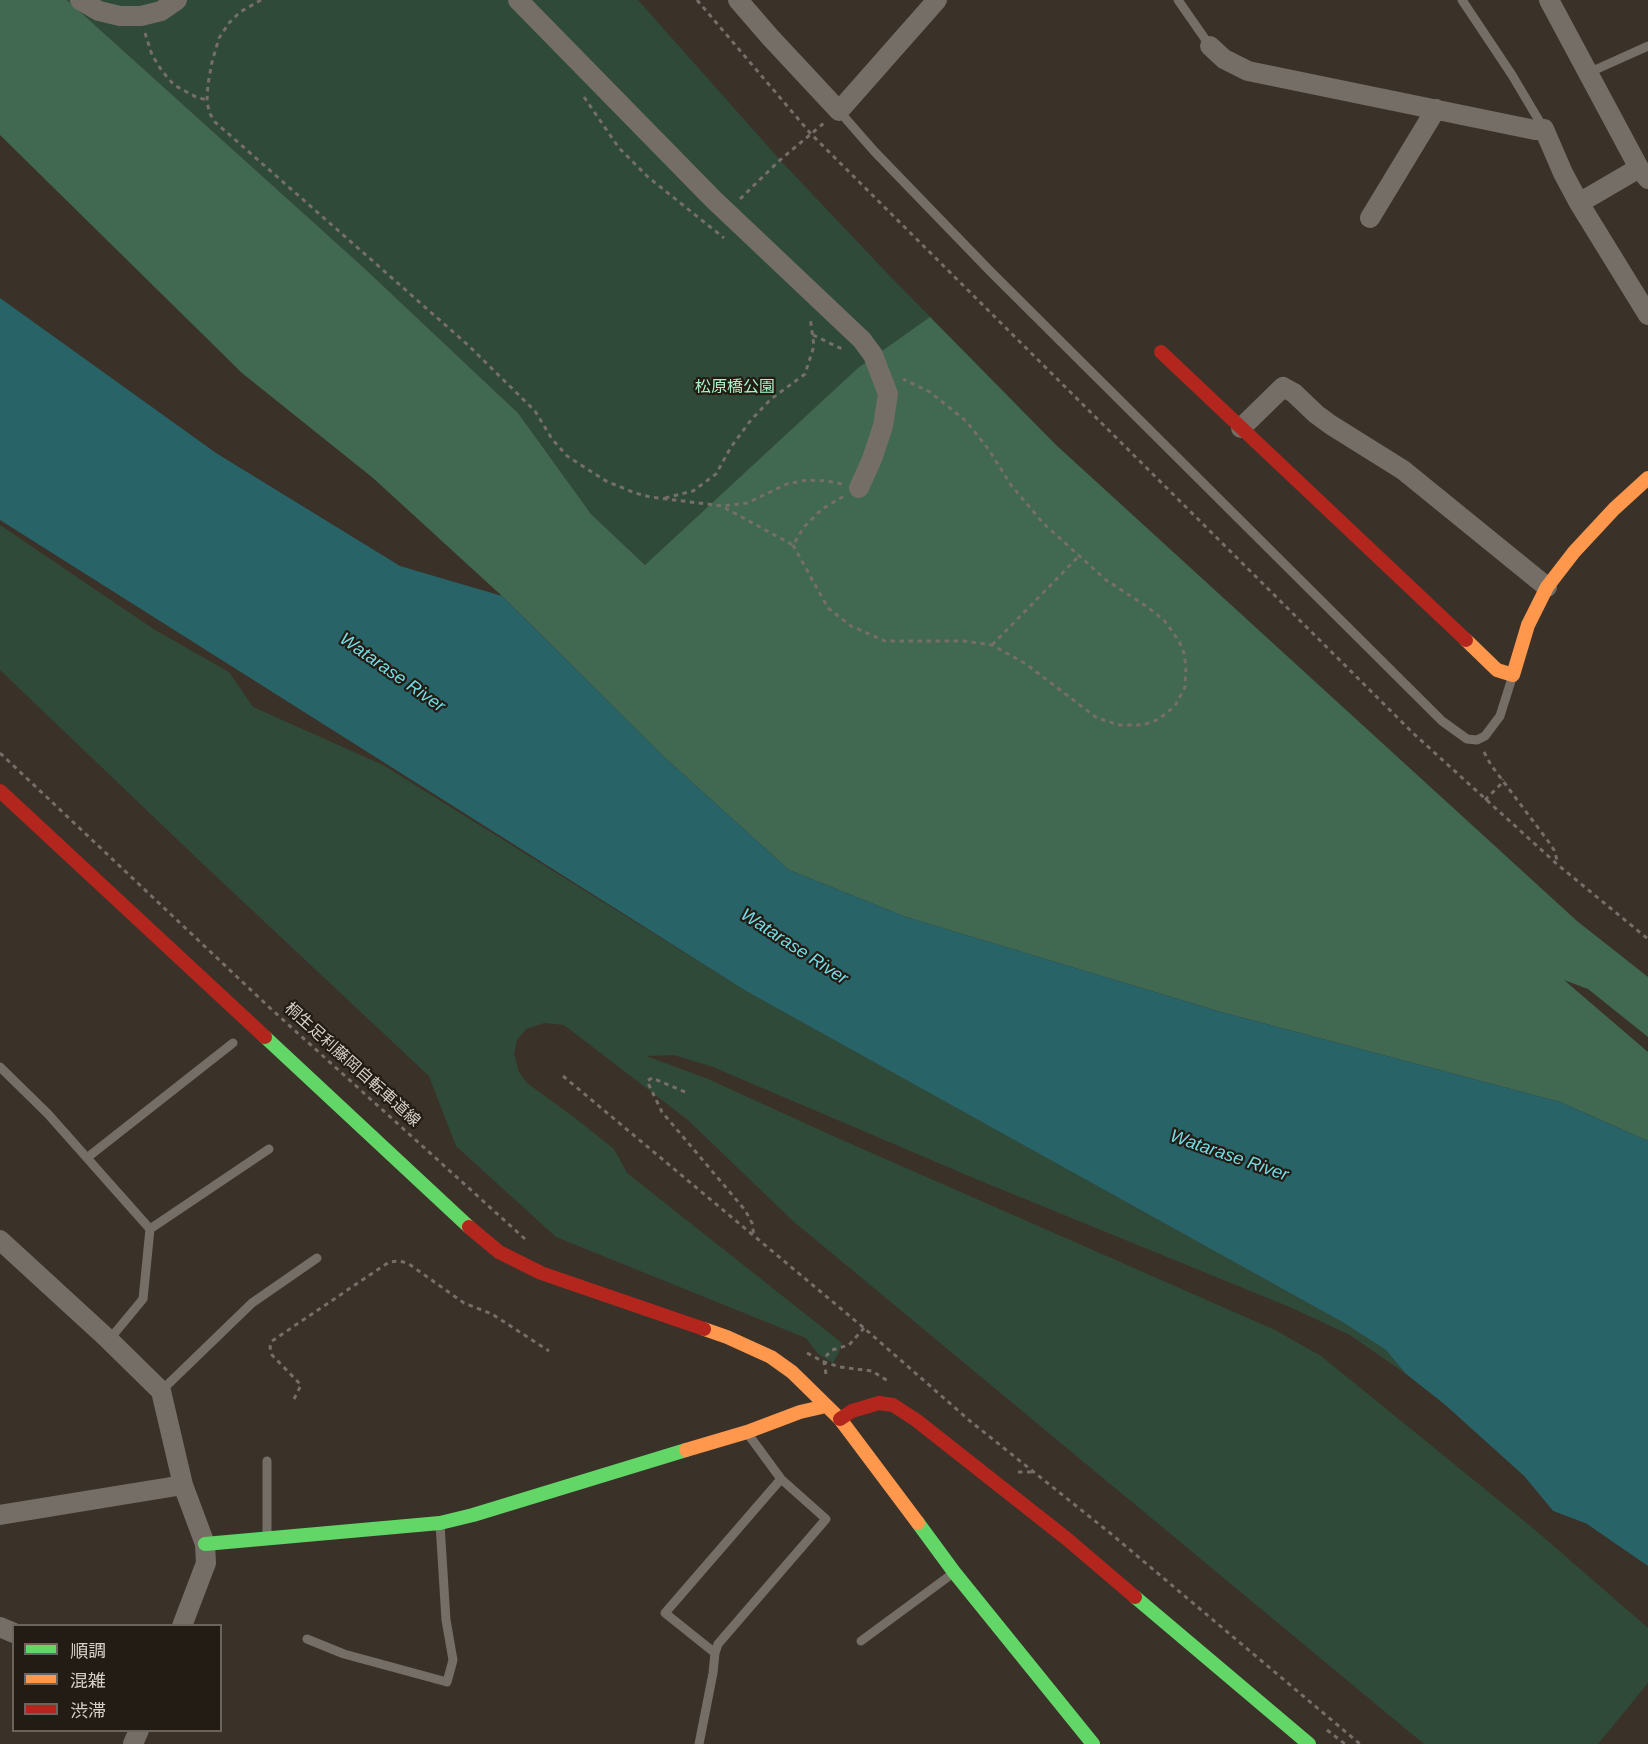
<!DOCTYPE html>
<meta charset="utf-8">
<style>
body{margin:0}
#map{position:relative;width:1648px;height:1744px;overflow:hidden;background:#3a3229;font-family:Arial,"Noto Sans JP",sans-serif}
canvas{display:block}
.legend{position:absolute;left:12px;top:1624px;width:210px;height:108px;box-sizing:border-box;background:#221c15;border:2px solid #6b645c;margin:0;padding:8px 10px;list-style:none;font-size:18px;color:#d8d0c7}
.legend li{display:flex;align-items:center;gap:12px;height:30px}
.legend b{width:30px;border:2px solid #6b645c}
</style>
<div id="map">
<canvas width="1648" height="1744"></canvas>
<ul class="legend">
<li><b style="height:8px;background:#63d668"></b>順調</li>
<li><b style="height:8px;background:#ff974d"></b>混雑</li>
<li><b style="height:8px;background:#b3261e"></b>渋滞</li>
</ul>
</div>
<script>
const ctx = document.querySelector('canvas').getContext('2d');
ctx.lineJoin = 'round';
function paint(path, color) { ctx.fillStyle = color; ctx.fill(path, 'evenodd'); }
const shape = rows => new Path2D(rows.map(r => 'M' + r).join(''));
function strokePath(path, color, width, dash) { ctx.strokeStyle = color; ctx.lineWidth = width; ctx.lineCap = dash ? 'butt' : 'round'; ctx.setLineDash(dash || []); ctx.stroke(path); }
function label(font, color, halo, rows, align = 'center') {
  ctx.font = font + ' Arial,"Noto Sans JP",sans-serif'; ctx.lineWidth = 4.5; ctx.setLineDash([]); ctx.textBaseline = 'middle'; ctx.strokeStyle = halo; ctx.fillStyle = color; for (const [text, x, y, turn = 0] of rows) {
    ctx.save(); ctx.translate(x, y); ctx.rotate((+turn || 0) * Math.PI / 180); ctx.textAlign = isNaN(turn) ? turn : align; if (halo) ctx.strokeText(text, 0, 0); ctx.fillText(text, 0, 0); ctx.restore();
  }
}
paint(shape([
 [67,0,638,0,780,160,886,272,1055,444,645,565,591,514,518,413,363,267],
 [0,525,155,630,229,672,253,707,383,765,746,991,1344,1323,1386,1350,1406,1374,1350,1335,1292,1308,976,1179,713,1067,674,1055,646,1056,708,1079,833,1136,1275,1330,1321,1356,1534,1529,1648,1628,1648,1683,1598,1744,1424,1744,793,1221,688,1120,564,1025,544,1023,526,1029,517,1040,514,1054,519,1072,527,1083,575,1118,614,1149,627,1173,842,1343,839,1352,833,1363,818,1354,806,1338,556,1237,456,1146,429,1076,203,864,0,670]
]), '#304a39');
paint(shape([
 [0,0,67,0,363,267,518,413,591,514,645,565,858,368,930,317,1055,444,1577,921,1648,977,1648,1037,1588,989,1564,980,1648,1052,1648,1141,1560,1102,1221,1012,906,917,789,870,663,756,502,596,373,478,242,373,0,135]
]), '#416851');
paint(shape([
 [0,298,216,453,400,566,502,596,663,756,789,870,906,917,1221,1012,1560,1102,1648,1141,1648,1566,1587,1524,1553,1511,1524,1476,1444,1404,1406,1374,1386,1350,1344,1323,746,991,0,520]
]), '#286368');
paint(shape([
 [1396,1367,1444,1404,1524,1476,1553,1511,1587,1524,1614,1546,1586,1527,1551,1513,1522,1478,1442,1406,1404,1376]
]), '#3a3229');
strokePath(shape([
 [261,0,240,12,229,23,219,38,212,62,208,84,207,100,209,112,215,122,468,345,535,411,552,439,567,456,606,481,635,493,650,497,723,506,747,503,787,484,807,480,827,481,842,484],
 [697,0,811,134,1414,734,1558,865,1648,939],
 [145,33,152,55,162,71,174,85,196,97,207,100],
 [584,97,619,148,648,177,724,238],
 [740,199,780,160,824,123],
 [813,335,844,350],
 [665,498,693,491,716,474,731,447,751,420,771,399,805,374,814,346,810,317],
 [725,508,793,545,804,527,822,509,844,496],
 [793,545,828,608,851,626,885,641,964,641,992,645,1026,664,1097,718,1120,725,1143,725,1159,719,1175,706,1185,687,1186,668,1184,653,1179,641,1164,620,1146,606,1106,580,1043,523,1011,485,989,450,966,421,930,392,903,379],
 [992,645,1080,555],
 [1484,752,1491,765,1548,841,1554,850,1558,863],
 [0,753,270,1008,525,1239],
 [1485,800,1500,785,1503,779],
 [563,1076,864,1328,970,1421,1110,1533,1360,1744],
 [685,1092,652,1078,647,1081,662,1112,745,1210,752,1223,754,1236],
 [807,1353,824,1362,840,1367,872,1371,888,1381],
 [826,1374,824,1362,827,1355,832,1350,849,1345,864,1328],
 [294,1399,301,1385,272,1355,270,1347,272,1341,389,1262,400,1261,409,1264,464,1303,492,1314,549,1351],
 [1018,1472,1032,1472],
 [1327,1730,1345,1744]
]), '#756e69', 3, [4.5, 4.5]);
strokePath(shape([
 [1178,0,1210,46],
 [1462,0,1512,75,1544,129],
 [1588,73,1648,46],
 [839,111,874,151,990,271,1442,721,1467,739,1477,740,1485,736,1500,716,1512,678],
 [0,1067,48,1114,150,1229,143,1299,109,1340],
 [88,1157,233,1043],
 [150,1229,269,1149],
 [161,1391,252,1303,317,1258],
 [267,1461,267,1535],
 [307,1639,344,1654,447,1682,453,1660,446,1620,440,1524],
 [861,1641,952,1574],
 [715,1653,665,1613,781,1479],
 [699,1744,713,1673,715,1653,718,1644,826,1519,781,1479,748,1434]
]), '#746e67', 9);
strokePath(shape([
 [80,0,99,11,120,16,141,16,161,11,177,0],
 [518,0,713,199,862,340,873,355,888,394,883,426,872,459,859,488],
 [738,0,770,37,839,111,937,0],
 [1549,0,1639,168,1648,179],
 [1210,46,1224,59,1248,71,1535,130,1544,129,1563,173,1579,203,1648,315],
 [1579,203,1639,168],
 [1370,218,1436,109],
 [1241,428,1283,387,1294,393,1316,414,1331,425,1403,470,1547,587],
 [0,1240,109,1340,161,1391,183,1485,205,1544,206,1563,182,1626],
 [0,1515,183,1485],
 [0,1627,14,1633],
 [133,1744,139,1730]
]), '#746e67', 20);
strokePath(shape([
 [265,1037,469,1227],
 [918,1523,954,1572,1093,1744],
 [205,1544,440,1523,473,1515,686,1450],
 [1135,1597,1309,1744]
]), '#63d668', 14);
strokePath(shape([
 [1466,640,1497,670,1513,675,1528,625,1547,587,1574,552,1614,509,1648,478],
 [704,1329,727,1337,771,1357,792,1372,840,1419,918,1523],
 [686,1450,747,1432,800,1412,826,1406]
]), '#ff974d', 14);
strokePath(shape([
 [1161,352,1466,640],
 [0,791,265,1037],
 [469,1227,499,1252,541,1273,704,1329],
 [840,1419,852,1411,879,1403,893,1405,916,1420,1067,1539,1135,1597]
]), '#b3261e', 14);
label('16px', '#a8f4c8', '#221c15', [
 ["松原橋公園",735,388]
]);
label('16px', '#d8d0c7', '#221c15', [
 ["桐生足利藤岡自転車道線",352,1065,42]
]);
label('italic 18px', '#75dbe4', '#221c15', [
 ["Watarase River",392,673,35],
 ["Watarase River",794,947,33],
 ["Watarase River",1229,1156,19]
]);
</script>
